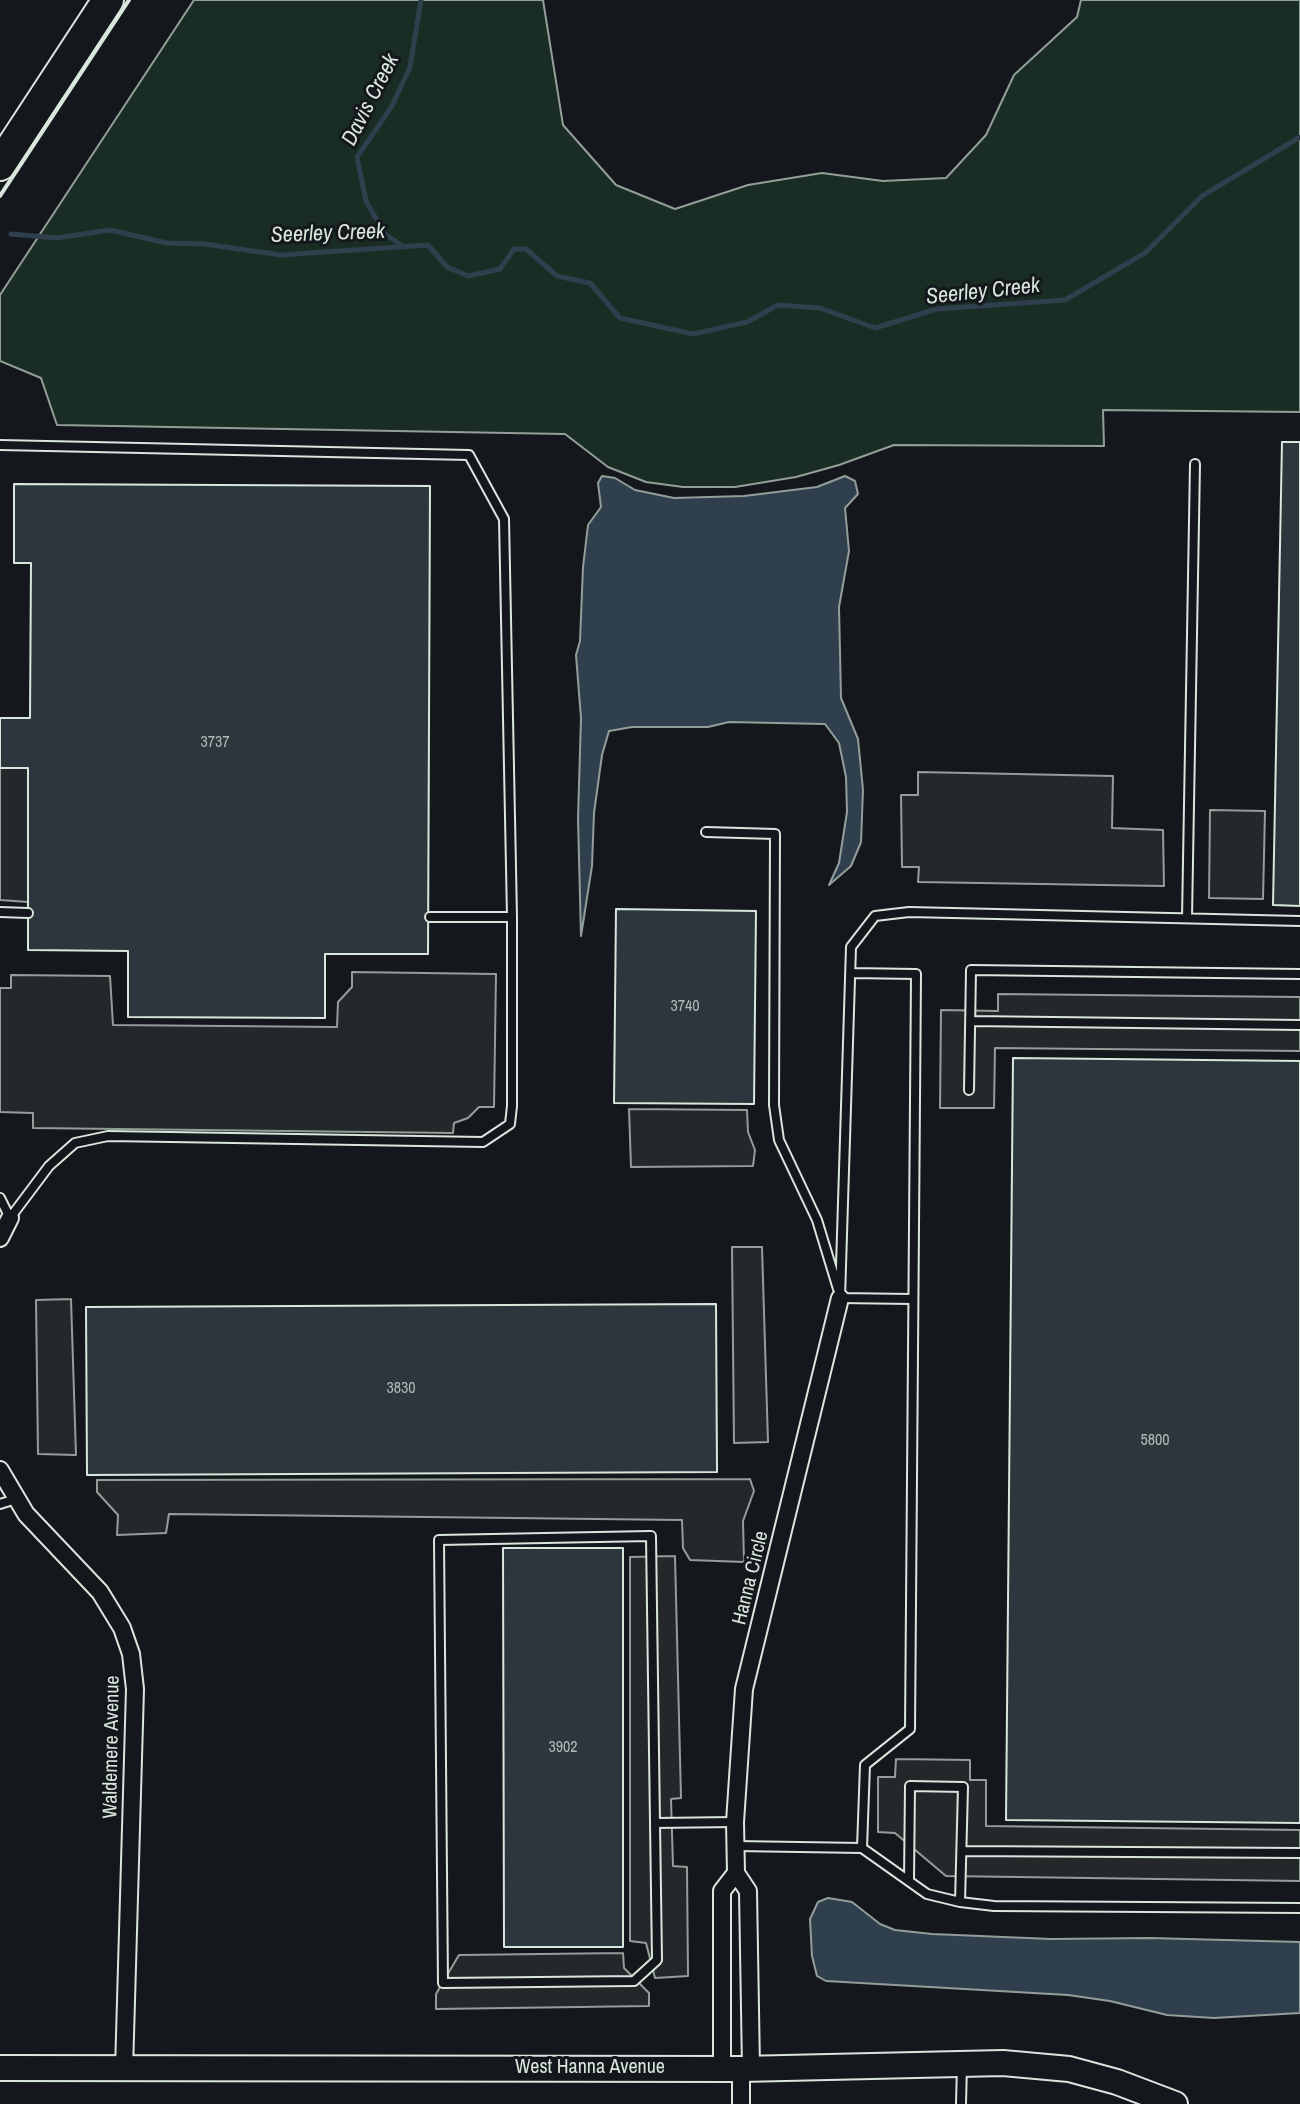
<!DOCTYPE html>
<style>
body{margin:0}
canvas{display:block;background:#14181c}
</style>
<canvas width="1300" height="2104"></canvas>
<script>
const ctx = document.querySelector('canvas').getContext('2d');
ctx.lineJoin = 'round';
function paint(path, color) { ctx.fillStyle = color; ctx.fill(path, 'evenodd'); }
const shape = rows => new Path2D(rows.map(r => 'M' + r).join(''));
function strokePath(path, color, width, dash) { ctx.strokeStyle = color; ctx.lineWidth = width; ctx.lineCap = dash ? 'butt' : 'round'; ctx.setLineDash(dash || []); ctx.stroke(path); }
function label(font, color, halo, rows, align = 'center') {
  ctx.font = font + ' "Archivo Narrow",sans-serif'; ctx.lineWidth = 6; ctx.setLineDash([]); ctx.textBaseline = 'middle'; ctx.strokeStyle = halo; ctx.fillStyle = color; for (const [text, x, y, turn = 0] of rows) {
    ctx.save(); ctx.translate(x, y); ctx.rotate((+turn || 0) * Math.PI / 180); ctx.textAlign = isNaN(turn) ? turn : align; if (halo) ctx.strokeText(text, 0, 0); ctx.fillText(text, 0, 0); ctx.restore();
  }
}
const green = shape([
 [194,0,543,0,563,125,616,185,675,209,748,185,822,173,883,181,946,178,986,135,1014,75,1077,17,1081,0,1300,0,1300,412,1103,410,1104,446,894,445,839,465,796,477,735,487,683,487,646,482,608,467,565,434,57,425,41,378,0,361,0,295,194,0]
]);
paint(green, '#1a2d24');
strokePath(green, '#939e99', 2);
const parking = shape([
 [0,768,28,768,28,902,0,900,0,768],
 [918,772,1113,776,1112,828,1163,830,1164,886,918,882,919,867,902,867,901,795,918,795,918,772],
 [1210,810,1265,811,1263,899,1209,898,1210,810],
 [352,972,496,974,494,1107,479,1107,468,1118,454,1123,453,1133,33,1128,33,1113,0,1112,0,988,11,988,11,975,110,976,113,1025,337,1027,338,1002,352,987,352,972],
 [998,994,1300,997,1300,1051,995,1048,994,1108,940,1108,941,1010,998,1011,998,994],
 [629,1109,747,1110,748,1132,755,1150,753,1166,631,1167,629,1109],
 [732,1247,762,1247,768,1442,734,1443,732,1247],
 [71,1299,76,1455,38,1454,36,1300,71,1299],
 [750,1479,754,1491,743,1521,744,1562,690,1560,683,1548,682,1520,169,1514,166,1533,117,1535,118,1515,97,1492,97,1480,750,1479],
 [675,1556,681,1798,671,1799,673,1866,687,1867,688,1976,655,1978,646,1943,630,1941,630,1557,675,1556],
 [896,1759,970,1760,970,1780,986,1780,986,1826,1300,1830,1300,1881,946,1876,895,1833,878,1832,878,1777,895,1777,896,1759],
 [623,1953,624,1968,649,1993,649,2006,436,2009,436,1994,459,1955,623,1953]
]);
paint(parking, '#24282b');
strokePath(parking, '#939e99', 2);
const water = shape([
 [602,476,615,478,635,490,674,498,744,496,817,487,845,476,855,481,858,494,845,508,849,551,839,607,841,698,858,739,863,790,861,842,851,866,829,885,839,863,847,812,846,777,839,743,825,724,729,722,708,727,632,727,609,731,602,755,594,813,592,866,581,936,578,818,581,718,576,655,580,641,583,567,588,525,601,507,598,483,602,476],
 [828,1898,852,1902,880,1924,895,1930,932,1934,1051,1939,1150,1938,1300,1942,1300,2013,1214,2018,1167,2015,1110,2001,1068,1995,826,1981,817,1976,812,1956,810,1919,818,1902,828,1898]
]);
paint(water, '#2f3f4d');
strokePath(water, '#939e99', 2);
strokePath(shape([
 [11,234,57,238,110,230,167,243,204,244,281,255,428,245,447,267,468,276,500,269,514,249,526,249,557,276,590,283,620,318,693,334,747,322,778,305,820,308,875,328,937,309,1065,300,1145,253,1202,196,1300,137],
 [404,247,385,234,366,201,357,157,392,106,410,67,421,0]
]), '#2f3f4d', 5);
const building = shape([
 [1282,442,1300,442,1300,906,1273,905,1282,442],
 [14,484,430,486,428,954,325,954,325,1018,128,1017,128,951,28,950,28,768,0,768,0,718,30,718,31,563,14,563,14,484],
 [616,909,756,911,754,1104,614,1103,616,909],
 [1013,1058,1300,1061,1300,1823,1006,1820,1013,1058],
 [716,1304,717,1472,87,1475,86,1307,716,1304],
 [503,1548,623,1548,623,1947,504,1947,503,1548]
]);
paint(building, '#2c363c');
strokePath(building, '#d8e6dc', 2);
const lane = shape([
 [0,445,469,455,504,519,512,917,512,1106,510,1124,483,1142,108,1136,75,1143,49,1166,10,1218,0,1198],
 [706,832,775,834,774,1105,779,1140,817,1220,838,1289],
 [0,912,28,913],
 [430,917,512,917],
 [1187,918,1195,464],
 [850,973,916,974,910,1729,865,1765,862,1848],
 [971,1021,1300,1025],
 [969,1090,971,970,1300,974],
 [840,1298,851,947,875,916,909,912,1300,921],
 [840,1298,912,1299],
 [0,1504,16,1499],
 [655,1823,657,1960,634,1981,443,1983,439,1540,651,1536,655,1823,735,1822],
 [736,1846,862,1848,927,1894,960,1902,994,1906,1300,1908],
 [962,1851,1300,1853],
 [909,1880,910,1786,963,1787,960,1902],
 [961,2104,962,2065]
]);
const street = shape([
 [0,1238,10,1218],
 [0,1470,26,1514,100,1592,122,1628,131,1654,135,1689,124,2070],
 [751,2068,748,1891,736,1873,735,1822,744,1689,840,1298],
 [722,2069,722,1891,736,1873],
 [741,2104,741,2069]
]);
const secondary = shape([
 [0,2068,741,2069,1003,2063,1069,2069,1117,2082,1175,2104]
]);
const highway = shape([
 [0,165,108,0]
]);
strokePath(lane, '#d8e6dc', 12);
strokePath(street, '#d8e6dc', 20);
strokePath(secondary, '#d8e6dc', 28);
strokePath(highway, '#d8e6dc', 34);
strokePath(lane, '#14181c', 8);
strokePath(street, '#14181c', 16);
strokePath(secondary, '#14181c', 24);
strokePath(highway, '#14181c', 30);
strokePath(shape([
 [0,196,129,0]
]), '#d8e6dc', 4);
label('16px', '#adbab4', null, [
 ["3737",215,743],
 ["3740",685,1007],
 ["3830",401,1389],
 ["5800",1155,1441],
 ["3902",563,1748]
]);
label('20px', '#d8e6dc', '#14181c', [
 ["Hanna Circle",751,1578,-76],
 ["Waldemere Avenue",112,1747,-89],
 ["West Hanna Avenue",590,2068]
]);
label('italic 22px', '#d8e6dc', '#14181c', [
 ["Davis Creek",371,100,-63],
 ["Seerley Creek",328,234,-2],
 ["Seerley Creek",983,292,-6]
]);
</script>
